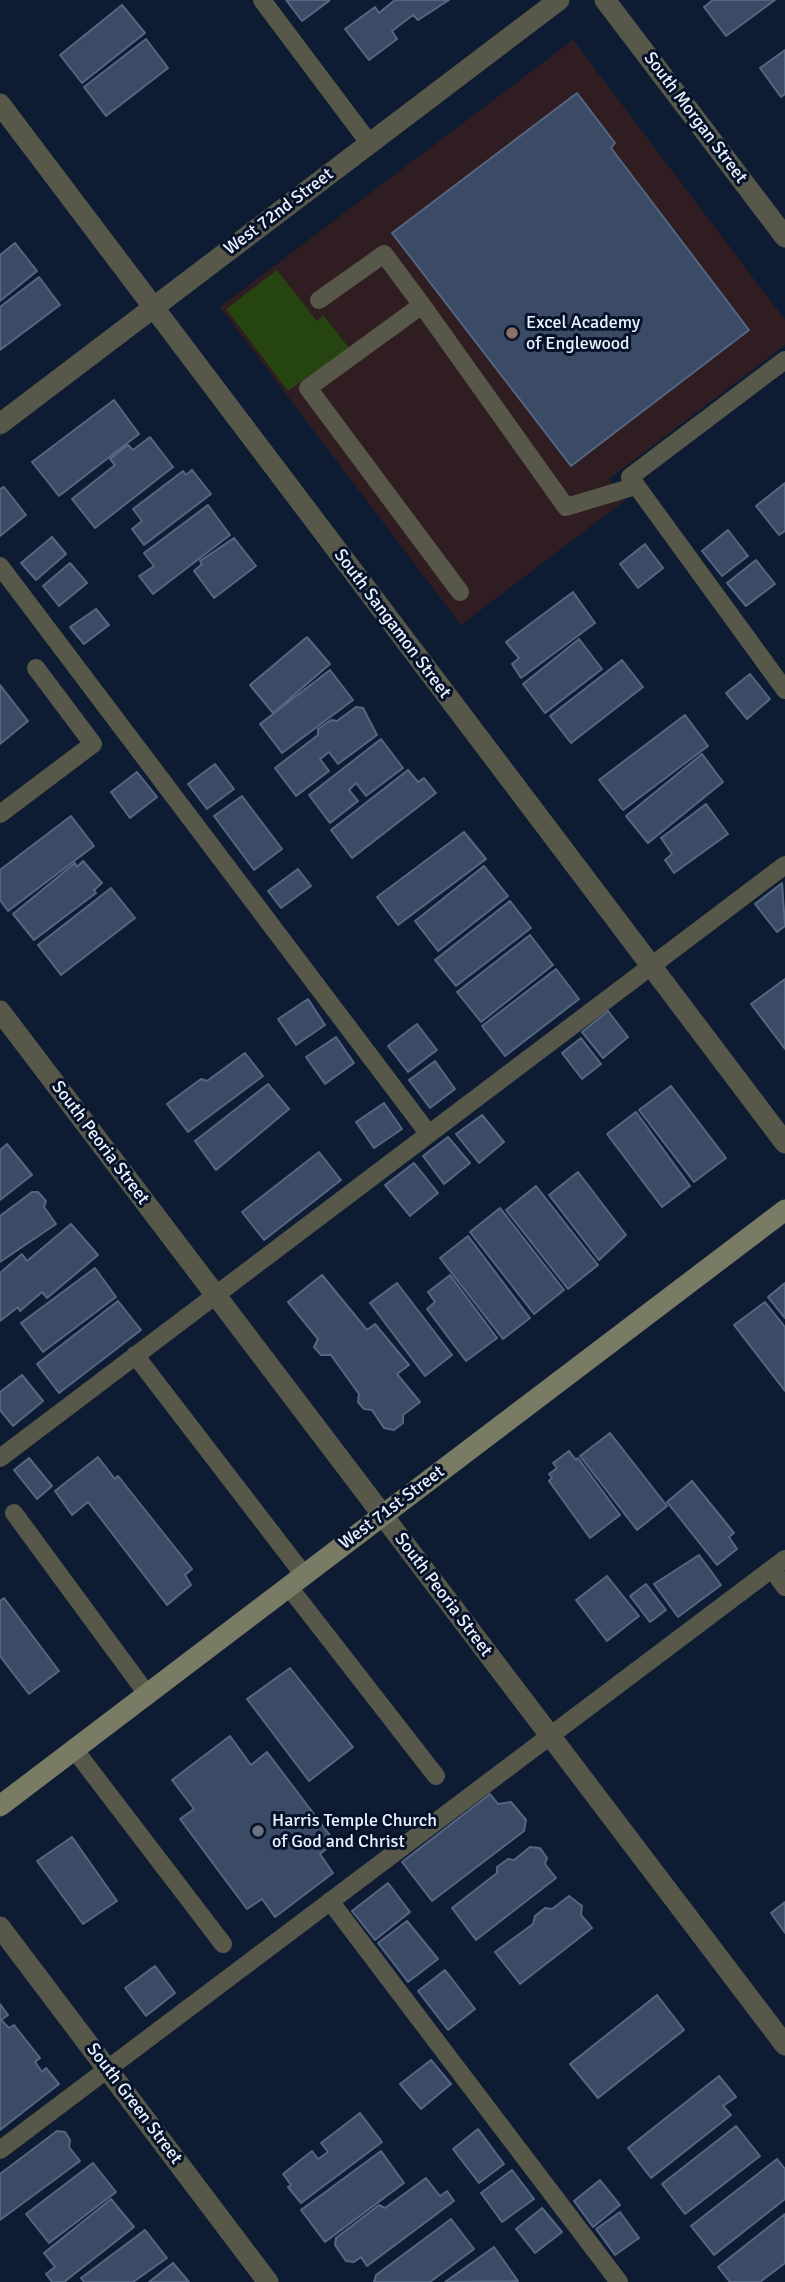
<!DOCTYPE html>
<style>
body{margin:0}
canvas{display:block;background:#0e1c33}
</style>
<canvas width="785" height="2282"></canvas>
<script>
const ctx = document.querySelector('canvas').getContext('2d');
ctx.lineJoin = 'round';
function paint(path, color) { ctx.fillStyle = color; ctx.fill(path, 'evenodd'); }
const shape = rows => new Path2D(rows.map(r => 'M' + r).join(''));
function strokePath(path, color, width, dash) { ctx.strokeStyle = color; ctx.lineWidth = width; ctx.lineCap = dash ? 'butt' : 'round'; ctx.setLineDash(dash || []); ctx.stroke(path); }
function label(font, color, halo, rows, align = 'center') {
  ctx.font = font + ' Signika,sans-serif'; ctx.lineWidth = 6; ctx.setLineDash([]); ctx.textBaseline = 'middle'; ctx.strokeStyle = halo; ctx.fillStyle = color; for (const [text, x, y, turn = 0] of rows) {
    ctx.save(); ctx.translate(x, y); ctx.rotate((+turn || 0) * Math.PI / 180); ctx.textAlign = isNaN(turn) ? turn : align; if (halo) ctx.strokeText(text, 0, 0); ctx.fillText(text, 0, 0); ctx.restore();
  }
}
paint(shape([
 [573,40,785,320,785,345,609,479,625,500,461,625,220,307]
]), '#301d21');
paint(shape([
 [277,270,317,321,323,315,349,348,288,391,226,309]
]), '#264410');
const building = shape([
 [286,0,329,0,329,1,302,21,286,0],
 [395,0,449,0,418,20,413,15,392,31,397,39,369,60,345,29,375,7,379,13,395,0],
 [713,0,775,0,726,36,704,7,713,0],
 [122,5,145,33,82,83,60,55,122,5],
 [146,39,168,68,106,116,84,87,146,39],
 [785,50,785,94,781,97,760,68,785,50],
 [577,93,615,143,611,148,749,330,571,466,392,233,577,93],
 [15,243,37,271,0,301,0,255,15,243],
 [39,277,60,305,0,350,0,307,39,277],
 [114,400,139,434,59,496,32,462,114,400],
 [150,437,173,467,95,528,72,499,115,465,110,459,128,445,133,450,150,437],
 [192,470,211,494,144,545,132,529,142,521,133,509,183,471,186,475,192,470],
 [785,483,785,531,779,535,756,506,785,483],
 [4,487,26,515,0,536,0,489,4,487],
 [208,505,230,535,153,594,139,576,154,566,144,553,208,505],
 [728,530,748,556,722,576,702,551,728,530],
 [52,537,66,554,36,580,21,563,52,537],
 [234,538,256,566,214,598,194,571,202,564,200,561,234,538],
 [645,544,663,568,638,588,620,564,645,544],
 [756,560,775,584,746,606,727,583,756,560],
 [70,563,87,583,59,606,43,586,70,563],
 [573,592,595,623,521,678,512,664,519,658,506,642,573,592],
 [96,609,109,625,84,644,70,627,96,609],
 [307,637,330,664,273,713,250,685,307,637],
 [579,639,602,669,545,713,523,684,579,639],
 [622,660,643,687,571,743,550,716,622,660],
 [330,670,353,700,282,753,260,724,330,670],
 [750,674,770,699,747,719,726,693,750,674],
 [0,685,28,721,0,744,0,685],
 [356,707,363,708,377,735,338,764,329,752,320,759,329,771,296,796,275,768,318,735,318,729,331,720,337,721,356,707],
 [685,715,708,746,623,810,599,780,685,715],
 [381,739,403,768,366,796,356,783,349,790,358,801,330,823,309,795,381,739],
 [702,754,723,782,648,843,626,816,702,754],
 [215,764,234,789,207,809,188,784,215,764],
 [408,770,418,782,424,778,436,793,352,858,331,830,408,770],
 [137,772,157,797,130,818,111,792,137,772],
 [242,796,282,849,254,870,214,816,242,796],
 [706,804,728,834,674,873,665,860,672,854,661,838,706,804],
 [71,816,94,846,8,911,0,900,0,870,71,816],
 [464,832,486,859,398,925,377,897,464,832],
 [83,861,102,883,94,890,96,893,34,940,13,914,75,863,77,867,83,861],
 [484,866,508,896,438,951,415,921,484,866],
 [298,869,311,886,281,908,268,891,298,869],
 [782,883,785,926,777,932,755,904,782,883],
 [111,888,135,918,61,975,38,945,111,888],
 [510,901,531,928,456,986,435,960,510,901],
 [530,935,553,965,481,1022,457,992,530,935],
 [556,969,579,999,505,1056,482,1026,556,969],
 [785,979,785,1049,751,1004,785,979],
 [308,999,325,1025,296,1045,278,1019,308,999],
 [608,1011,628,1037,603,1058,582,1032,608,1011],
 [417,1024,437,1050,408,1072,388,1046,417,1024],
 [336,1037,354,1063,325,1084,306,1057,336,1037],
 [581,1038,601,1064,582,1079,562,1053,581,1038],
 [245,1053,263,1076,188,1132,167,1104,201,1079,207,1081,245,1053],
 [435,1061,455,1089,430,1108,409,1080,435,1061],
 [268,1084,289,1109,216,1170,195,1141,268,1084],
 [671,1086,726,1158,694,1182,639,1110,671,1086],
 [384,1103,402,1129,374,1148,356,1122,384,1103],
 [636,1112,690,1186,662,1207,607,1134,636,1112],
 [482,1115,504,1142,479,1163,456,1134,482,1115],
 [448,1137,470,1163,444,1184,423,1156,448,1137],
 [7,1144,32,1175,0,1200,0,1150,7,1144],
 [319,1152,341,1180,264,1240,242,1212,319,1152],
 [414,1163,438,1193,410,1216,385,1185,414,1163],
 [578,1172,626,1235,599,1260,549,1195,578,1172],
 [536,1186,598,1265,568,1289,506,1210,536,1186],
 [32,1192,38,1192,46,1201,44,1207,56,1224,0,1262,0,1216,32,1192],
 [500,1208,564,1290,534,1314,470,1232,500,1208],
 [71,1224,98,1255,47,1298,42,1292,20,1311,18,1307,0,1321,0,1273,22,1254,27,1261,71,1224],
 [468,1236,530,1318,503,1339,440,1258,468,1236],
 [95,1268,116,1297,43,1352,21,1323,95,1268],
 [322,1275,367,1330,375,1324,409,1365,397,1374,420,1402,403,1415,403,1423,394,1430,384,1428,372,1410,364,1409,358,1402,359,1394,331,1355,321,1355,314,1347,318,1339,288,1302,322,1275],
 [450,1275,497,1338,466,1361,427,1309,435,1302,428,1292,450,1275],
 [397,1283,452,1355,425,1376,370,1303,397,1283],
 [785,1283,785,1318,768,1297,785,1283],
 [118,1301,141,1330,59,1393,37,1364,118,1301],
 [765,1302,785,1327,785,1391,734,1325,765,1302],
 [22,1375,43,1401,13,1426,0,1410,0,1392,22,1375],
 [610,1433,667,1506,637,1530,580,1456,610,1433],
 [569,1451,576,1460,578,1458,620,1515,590,1538,549,1481,552,1478,549,1474,557,1468,553,1463,569,1451],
 [98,1457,115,1479,118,1476,192,1569,185,1575,191,1585,167,1605,88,1502,72,1515,55,1491,98,1457],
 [29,1458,52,1486,37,1499,14,1470,29,1458],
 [692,1481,734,1533,729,1537,737,1549,717,1565,667,1502,692,1481],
 [699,1555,721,1585,678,1617,654,1584,699,1555],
 [607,1576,639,1616,607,1641,576,1600,607,1576],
 [646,1584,666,1610,650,1622,630,1596,646,1584],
 [4,1598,59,1671,29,1694,0,1656,0,1601,4,1598],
 [290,1668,353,1747,309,1781,247,1699,290,1668],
 [230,1736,251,1765,267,1752,335,1842,320,1854,333,1873,275,1917,262,1899,247,1909,180,1819,194,1809,172,1780,230,1736],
 [490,1794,498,1804,511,1802,526,1820,524,1831,432,1901,402,1862,490,1794],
 [72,1837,117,1901,83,1924,37,1861,72,1837],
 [530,1847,540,1848,547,1858,545,1864,556,1878,476,1940,452,1908,497,1873,497,1867,508,1859,514,1860,530,1847],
 [388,1883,410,1912,375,1940,352,1911,388,1883],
 [569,1896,582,1906,581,1915,592,1928,520,1984,495,1952,533,1924,535,1916,545,1908,552,1909,569,1896],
 [785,1902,785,1933,771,1913,785,1902],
 [407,1921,438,1959,408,1982,378,1943,407,1921],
 [155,1966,175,1993,146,2016,125,1988,155,1966],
 [445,1970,475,2009,448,2030,418,1991,445,1970],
 [657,1995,684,2030,598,2098,570,2064,657,1995],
 [0,2004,8,2015,1,2020,9,2028,14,2025,40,2058,35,2062,42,2072,46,2068,59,2084,0,2130,0,2004],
 [431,2060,451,2084,421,2109,400,2084,431,2060],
 [719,2076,736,2097,723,2106,731,2115,651,2178,628,2148,719,2076],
 [360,2113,382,2142,301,2203,288,2187,291,2185,283,2174,312,2151,318,2159,328,2152,321,2143,360,2113],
 [736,2126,760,2156,685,2214,662,2184,736,2126],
 [478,2129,504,2164,479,2183,453,2149,478,2129],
 [57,2131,65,2132,70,2140,69,2147,80,2161,0,2220,0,2174,57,2131],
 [381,2151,404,2183,325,2242,301,2210,381,2151],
 [777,2159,785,2169,785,2199,714,2255,691,2226,777,2159],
 [93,2163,116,2192,49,2243,26,2214,93,2163],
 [512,2170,534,2199,502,2222,481,2193,512,2170],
 [426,2178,440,2196,447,2191,454,2201,367,2266,361,2257,354,2262,346,2261,335,2245,336,2238,379,2205,385,2208,426,2178],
 [600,2180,620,2205,593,2227,574,2201,600,2180],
 [111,2199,134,2227,64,2282,52,2282,46,2274,55,2267,44,2253,111,2199],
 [542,2208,562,2232,535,2253,516,2229,542,2208],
 [620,2212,639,2238,615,2255,596,2229,620,2212],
 [785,2214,785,2263,760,2282,730,2282,718,2267,785,2214],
 [451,2219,474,2249,430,2282,374,2282,376,2275,451,2219],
 [145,2230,167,2258,133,2282,84,2282,81,2278,145,2230],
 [494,2247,518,2281,445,2282,494,2247],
 [173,2263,189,2282,149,2282,173,2263]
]);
paint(building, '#3b4b66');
strokePath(building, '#556682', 2);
strokePath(shape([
 [262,0,370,144],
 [319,300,384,254,422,305],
 [785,360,630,477,785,690],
 [0,566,428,1133],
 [460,592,308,388,422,305,566,507,636,486],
 [0,814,93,744,36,668],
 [135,1355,304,1575],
 [0,1458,785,865],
 [14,1513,147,1694],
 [772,1569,785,1587],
 [289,1587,436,1776],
 [74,1749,223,1944],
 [330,1901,619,2282],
 [0,2150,785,1559]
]), '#57584a', 18);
strokePath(shape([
 [605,0,785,237],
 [0,104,785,1143],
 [0,424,559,0],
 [0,1011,785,2045],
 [0,1927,268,2282]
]), '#57584a', 21);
strokePath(shape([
 [0,1806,785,1210]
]), '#797b64', 21);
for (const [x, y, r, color] of [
 [512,333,7,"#8d6e63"],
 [258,1831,7,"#6b7280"]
]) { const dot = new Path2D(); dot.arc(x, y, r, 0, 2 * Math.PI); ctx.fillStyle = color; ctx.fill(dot); strokePath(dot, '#061229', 2.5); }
label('18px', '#eaf2ff', '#061229', [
 ["South Morgan Street",695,118,53],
 ["West 72nd Street",279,212,-37],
 ["South Sangamon Street",392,624,53],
 ["South Peoria Street",100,1143,53],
 ["West 71st Street",392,1508,-37],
 ["South Peoria Street",443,1595,53],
 ["South Green Street",134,2104,53]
]);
label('18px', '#eaf2ff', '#061229', [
 ["Excel Academy",526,323],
 ["of Englewood",526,344],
 ["Harris Temple Church",272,1821],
 ["of God and Christ",272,1842]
], 'left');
</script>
